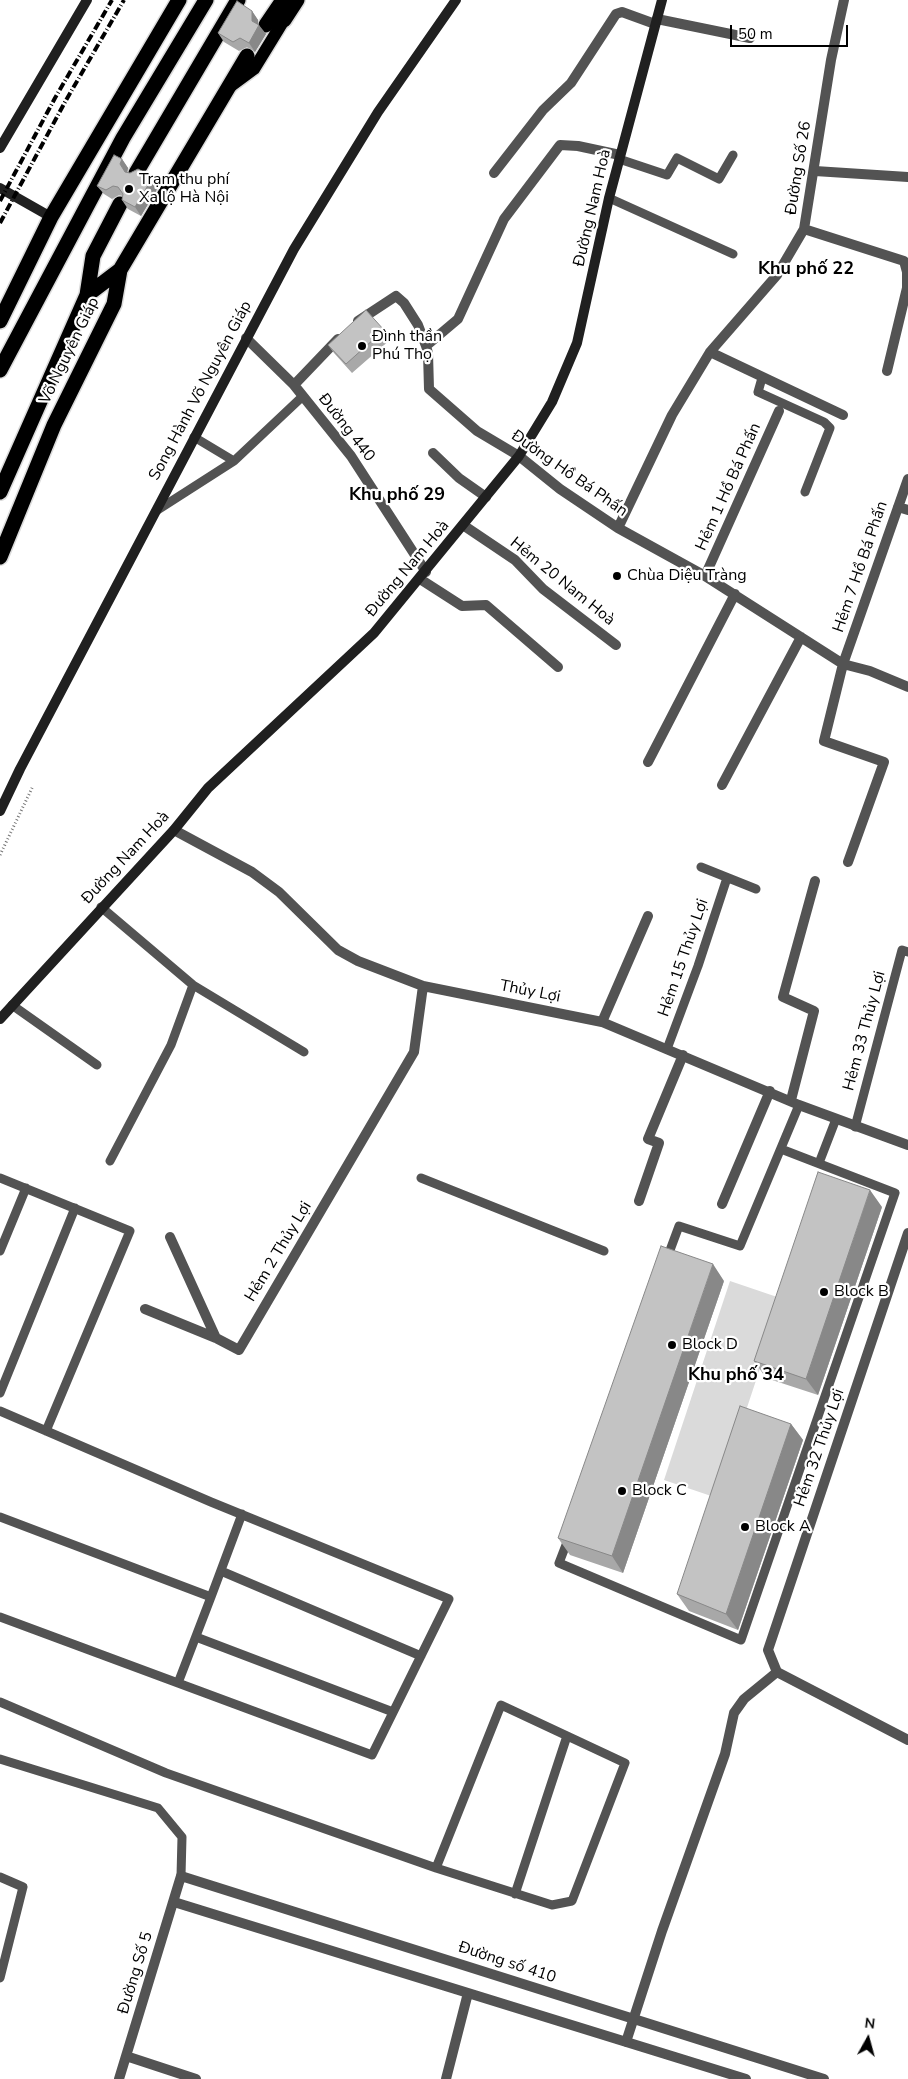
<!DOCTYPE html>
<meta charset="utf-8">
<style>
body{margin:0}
#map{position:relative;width:908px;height:2079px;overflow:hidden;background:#fff;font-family:"Nunito Sans",sans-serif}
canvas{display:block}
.north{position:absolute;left:843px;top:2014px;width:50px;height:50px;-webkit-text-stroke:4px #fff;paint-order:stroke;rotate:7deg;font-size:14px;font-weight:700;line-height:20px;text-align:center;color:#000}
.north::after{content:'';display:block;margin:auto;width:18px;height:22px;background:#000;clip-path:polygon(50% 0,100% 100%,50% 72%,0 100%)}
.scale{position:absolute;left:730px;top:25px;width:118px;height:22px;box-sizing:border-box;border:2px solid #000;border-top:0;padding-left:6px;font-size:15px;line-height:18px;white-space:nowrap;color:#000;-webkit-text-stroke:4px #fff;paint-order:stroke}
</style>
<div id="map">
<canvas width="908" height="2079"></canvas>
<div class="north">N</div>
<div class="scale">50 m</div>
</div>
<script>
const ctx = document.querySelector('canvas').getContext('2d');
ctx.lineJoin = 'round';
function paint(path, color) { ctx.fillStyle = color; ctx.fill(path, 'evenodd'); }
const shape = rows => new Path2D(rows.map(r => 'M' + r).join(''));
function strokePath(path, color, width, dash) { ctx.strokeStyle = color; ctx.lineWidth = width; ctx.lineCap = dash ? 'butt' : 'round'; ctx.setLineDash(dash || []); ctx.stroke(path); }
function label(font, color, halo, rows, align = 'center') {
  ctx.font = font + ' "Nunito Sans",sans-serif'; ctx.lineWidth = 4.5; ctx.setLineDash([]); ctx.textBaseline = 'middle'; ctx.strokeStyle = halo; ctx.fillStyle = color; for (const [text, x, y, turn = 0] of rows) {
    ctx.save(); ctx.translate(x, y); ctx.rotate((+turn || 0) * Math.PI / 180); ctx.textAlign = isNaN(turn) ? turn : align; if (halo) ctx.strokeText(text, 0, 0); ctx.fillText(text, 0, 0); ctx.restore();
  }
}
paint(shape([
 [730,1281,783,1299,717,1498,664,1480]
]), '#dadada');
const primary = shape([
 [231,86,254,69,284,20,285,11]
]);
const highway = shape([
 [284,20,297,0],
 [266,25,283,0],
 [136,173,238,0],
 [87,295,120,270],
 [0,321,51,217,179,0],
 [0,370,123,138,206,0],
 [0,492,87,295,93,256,120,204],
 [0,557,54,425,114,304,120,270,247,56]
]);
strokePath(primary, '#dbdbdb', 15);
strokePath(highway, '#dbdbdb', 18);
strokePath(shape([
 [0,855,33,786]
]), '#757575', 3, [1, 2.5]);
strokePath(shape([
 [619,159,667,175,677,158,719,179,733,155],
 [609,198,733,254],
 [762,378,758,392,824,422,830,428,805,492],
 [194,437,234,461],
 [156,511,234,461,303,396],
 [701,867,756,889],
 [101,907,193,985,304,1052],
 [12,1005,97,1065],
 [667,1049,698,966,727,878],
 [855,1127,902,950,908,952],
 [110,1161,171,1045,193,985],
 [819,1163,836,1119],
 [0,1178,130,1231,46,1431],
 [421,1178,604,1251],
 [0,1251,26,1188],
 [666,1261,679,1226,740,1246,799,1105],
 [0,1393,75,1208],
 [0,1411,211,1502,449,1599,372,1755,0,1617],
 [0,1517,211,1597,242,1514],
 [569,1537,559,1563,741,1640,895,1193,781,1149],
 [221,1571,421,1656],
 [196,1637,393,1712],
 [178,1683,211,1597],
 [0,1702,166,1773,436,1868,552,1905,572,1901,625,1763,501,1705,436,1868],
 [0,1759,158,1808,182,1837,181,1876],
 [0,1877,23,1887,0,1978],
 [515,1894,567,1736]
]), '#535353', 9);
strokePath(shape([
 [657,19,750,38],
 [815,171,908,177],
 [494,173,543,110,571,83,616,14,622,12,655,24],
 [804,229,904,261,907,272,907,288,887,371],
 [358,321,396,296,404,303,418,325,426,346,428,353,429,389,477,431,519,456,560,489,618,528,705,576,843,664,870,671,908,687],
 [246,338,294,385,351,456,426,572],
 [426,346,458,319,504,219,560,145,578,146,620,155],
 [710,352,843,415],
 [294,385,338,339],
 [433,453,459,478,486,497],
 [898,507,908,510],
 [463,525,515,560,543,589,616,645],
 [618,528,672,415,710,352,777,275,804,229,831,60,844,0],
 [705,576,779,411],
 [420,579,462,606,486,605,558,667],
 [648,762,735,594],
 [722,785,801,637],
 [174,830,252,872,279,892,338,950,358,961,423,986,602,1022,799,1105,908,1145],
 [848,862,884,762,824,741,843,664,908,479],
 [602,1022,648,916],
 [791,1100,814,1011,783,997,815,881],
 [639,1201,659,1143,648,1139,683,1055],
 [722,1204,770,1091],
 [170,1237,216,1338,239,1350,414,1052,423,986],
 [145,1309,216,1338],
 [777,1672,768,1650,908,1233],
 [777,1672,908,1740],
 [174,1902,746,2079],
 [626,2042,662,1931,725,1754,734,1713,744,1699,777,1672],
 [126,2056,196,2079],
 [119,2079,181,1876,824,2079],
 [446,2079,468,1993]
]), '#535353', 10);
strokePath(shape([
 [0,148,87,0],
 [0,188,51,217],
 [0,811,20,769,294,249,378,112,456,0],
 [0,1019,174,830,208,788,374,633,519,456,552,402,577,343,609,198,662,0]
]), '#202020', 10);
strokePath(primary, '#000', 12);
strokePath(highway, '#000', 15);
strokePath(shape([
 [0,201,55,98,112,0],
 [0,223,65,102,124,0]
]), '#000', 4, [8, 2.5, 1, 2.5]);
paint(shape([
 [252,11,258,20,258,25,266,34,255,52,247,47,239,51,224,42,218,33],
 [122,159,128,168,127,173,159,186,141,216,128,209,122,200,123,196,119,195,112,199,104,194,97,186],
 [384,330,391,339,352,373,334,353,328,345],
 [882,1207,818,1395,766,1378,754,1361],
 [724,1281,623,1573,570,1555,558,1538],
 [791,1424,803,1440,738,1630,689,1611,677,1594]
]), '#a8a8a8');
paint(shape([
 [252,11,258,20,258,28,259,25,266,34,255,52,249,43],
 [122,159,128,168,127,173,125,172,120,164],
 [153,177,159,186,141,216,135,207],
 [870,1190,882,1207,818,1395,806,1379],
 [713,1264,724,1281,623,1573,612,1556],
 [791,1424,803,1440,738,1630,726,1614]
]), '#888');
const building = shape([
 [237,1,252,11,252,21,259,25,249,43,240,38,233,42,218,33,237,1],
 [114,155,122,159,120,164,125,172,130,173,138,169,153,177,135,207,122,200,123,194,118,187,113,186,106,190,97,186,114,155],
 [366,310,384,330,346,364,328,345,366,310],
 [818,1172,870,1190,806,1379,754,1361,818,1172],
 [661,1246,713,1264,612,1556,558,1538,661,1246],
 [740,1406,791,1424,726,1614,677,1594,740,1406]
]);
paint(building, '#c3c3c3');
strokePath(building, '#888', 1);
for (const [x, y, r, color] of [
 [129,189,5,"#000"],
 [362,346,5,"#000"],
 [617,576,5,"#000"],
 [824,1292,5,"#000"],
 [672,1345,5,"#000"],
 [622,1491,5,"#000"],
 [745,1527,5,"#000"]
]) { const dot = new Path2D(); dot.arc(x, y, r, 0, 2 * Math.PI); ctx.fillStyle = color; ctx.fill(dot); strokePath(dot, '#fff', 2); }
label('16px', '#000', '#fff', [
 ["Đường Số 26",799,168,-81],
 ["Đường Nam Hoà",593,208,-77],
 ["Võ Nguyên Giáp",70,351,-64],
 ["Song Hành Võ Nguyên Giáp",201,391,-62],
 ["Đường 440",346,428,52],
 ["Đường Hồ Bá Phấn",569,474,35],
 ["Hẻm 1 Hồ Bá Phấn",729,487,-66],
 ["Hẻm 7 Hồ Bá Phấn",861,567,-71],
 ["Đường Nam Hoà",408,569,-50],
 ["Hẻm 20 Nam Hoà",562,582,39],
 ["Đường Nam Hoà",126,858,-47],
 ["Hẻm 15 Thủy Lợi",684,958,-71],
 ["Thủy Lợi",530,992,11],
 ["Hẻm 33 Thủy Lợi",865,1031,-75],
 ["Hẻm 2 Thủy Lợi",279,1252,-59],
 ["Hẻm 32 Thủy Lợi",820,1448,-71],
 ["Đường số 410",507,1963,18],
 ["Đường Số 5",136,1973,-73]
]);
label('16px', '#000', '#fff', [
 ["Trạm thu phí",139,180],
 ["Xa lộ Hà Nội",139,198],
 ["Đình thần",372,337],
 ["Phú Thọ",372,355],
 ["Chùa Diệu Tràng",627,576],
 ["Block B",834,1292],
 ["Block D",682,1345],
 ["Block C",632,1491],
 ["Block A",755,1527]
], 'left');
label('bold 18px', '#000', '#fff', [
 ["Khu phố 22",806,270],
 ["Khu phố 29",397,496],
 ["Khu phố 34",736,1376]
]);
</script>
